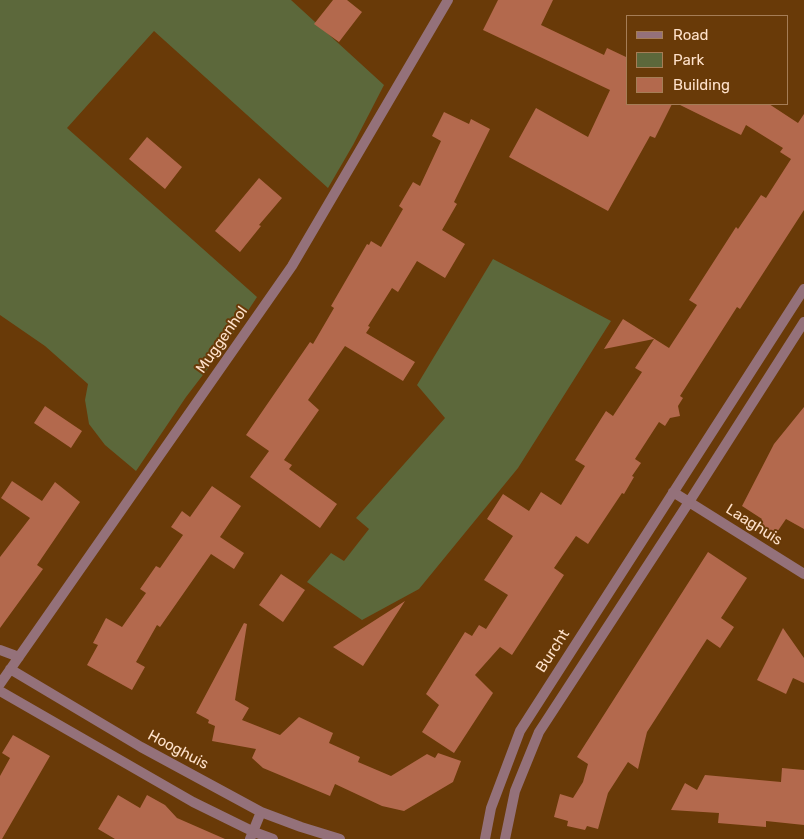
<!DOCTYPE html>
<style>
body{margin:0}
#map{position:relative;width:804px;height:839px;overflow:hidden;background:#693a08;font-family:Rubik,sans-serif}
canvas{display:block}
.legend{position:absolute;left:626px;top:15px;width:162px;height:90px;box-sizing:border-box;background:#693a08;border:1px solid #a57d56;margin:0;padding:6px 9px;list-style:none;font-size:15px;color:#fee1ca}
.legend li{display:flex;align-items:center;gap:10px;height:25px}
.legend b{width:25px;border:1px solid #a57d56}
</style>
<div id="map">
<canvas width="804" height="839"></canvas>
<ul class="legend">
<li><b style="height:6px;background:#94717a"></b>Road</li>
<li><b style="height:14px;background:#5c683b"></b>Park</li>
<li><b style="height:14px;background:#b3694d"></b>Building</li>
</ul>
</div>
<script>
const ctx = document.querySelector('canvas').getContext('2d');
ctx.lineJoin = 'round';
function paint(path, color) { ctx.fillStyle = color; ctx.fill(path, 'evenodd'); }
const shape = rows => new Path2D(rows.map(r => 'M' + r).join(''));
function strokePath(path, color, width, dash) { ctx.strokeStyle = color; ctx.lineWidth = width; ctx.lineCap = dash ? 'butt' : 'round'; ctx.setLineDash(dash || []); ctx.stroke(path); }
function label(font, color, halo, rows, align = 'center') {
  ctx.font = font + ' Rubik,sans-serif'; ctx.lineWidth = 4; ctx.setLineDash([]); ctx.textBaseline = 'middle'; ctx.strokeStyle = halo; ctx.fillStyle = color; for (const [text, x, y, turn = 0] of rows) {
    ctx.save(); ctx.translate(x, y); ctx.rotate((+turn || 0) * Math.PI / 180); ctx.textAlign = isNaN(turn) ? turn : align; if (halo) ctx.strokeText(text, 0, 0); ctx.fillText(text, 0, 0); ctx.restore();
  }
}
paint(shape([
 [0,0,291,0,384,85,353,145,328,188,154,31,67,128,257,297,222,350,186,397,136,471,105,445,89,424,85,400,88,384,45,346,0,315],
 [493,259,611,321,518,468,419,589,362,620,307,582,331,553,344,561,369,529,356,518,445,418,417,385]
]), '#5c683b');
paint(shape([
 [333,0,347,0,362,12,339,42,314,24],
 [498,0,553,0,541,25,604,55,607,48,626,57,628,54,628,104,672,104,655,138,650,136,608,211,509,157,536,108,588,137,610,90,483,30],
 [678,104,769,104,798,123,804,114,804,210,740,309,737,307,680,396,683,398,678,406,680,416,670,418,665,426,659,422,635,459,641,463,632,476,634,477,624,494,622,493,588,544,576,536,554,568,564,575,512,655,500,647,475,675,493,693,454,753,422,732,439,705,426,694,465,632,472,636,479,625,486,629,508,595,484,580,513,536,487,519,503,494,529,511,541,492,561,505,585,466,575,460,606,411,613,416,642,372,635,368,654,339,604,349,623,319,669,348,697,305,689,300,736,227,738,229,761,195,766,198,791,159,780,152,783,148,746,125,741,135],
 [444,112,469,124,471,119,490,129,454,202,457,204,442,230,465,244,445,278,417,261,398,292,392,288,368,326,370,327,366,333,415,362,403,381,345,346,308,400,319,410,284,460,292,465,289,469,337,504,320,528,250,477,269,451,246,435,310,342,313,344,334,308,331,306,367,244,369,245,371,241,381,247,403,209,399,206,413,182,420,186,441,141,432,136],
 [147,137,182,167,165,189,129,159],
 [259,178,282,198,259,225,261,226,240,252,215,231],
 [45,406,82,431,71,448,34,423],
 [804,407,804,529,786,519,775,535,758,524,762,519,742,506,774,444],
 [12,481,42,501,55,482,80,502,37,565,43,569,0,628,0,557,30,518,1,498],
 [212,486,241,506,220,537,244,553,234,569,211,554,160,627,157,625,136,662,145,667,132,690,87,665,98,645,93,643,106,618,122,627,146,593,140,589,156,566,160,568,183,535,171,527,182,511,190,517],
 [708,552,747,578,721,618,734,627,720,648,707,639,647,732,638,769,628,762,608,793,598,829,587,826,585,830,567,826,568,821,554,817,560,794,573,798,583,782,588,764,577,757],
 [281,574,305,590,283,622,259,605],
 [405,601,363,666,333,647],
 [244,623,247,624,235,700,249,708,242,720,280,735,299,717,333,733,329,743,360,757,358,762,391,776,427,754,435,758,438,753,461,761,453,782,404,811,382,806,335,784,330,796,263,768,252,758,256,749,212,741,215,726,208,723,209,720,196,713],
 [783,628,804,658,804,683,793,678,786,694,757,680],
 [13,735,50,756,2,839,0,839,0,776,10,758,2,753],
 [782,768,804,770,804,825,766,821,766,827,718,823,719,813,671,810,685,783,697,790,705,775,781,782],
 [118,795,140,808,147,795,165,805,177,818,225,839,115,839,98,829]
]), '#b3694d');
strokePath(shape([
 [673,492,804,574],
 [0,650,19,657],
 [10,669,141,747,261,812,301,827,340,839],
 [0,684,292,266,448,0],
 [0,691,193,802,254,832,273,839],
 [250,839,261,812],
 [485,839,491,808,520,731,804,289],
 [505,839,515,791,539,732,689,502,804,322]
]), '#94717a', 10);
label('15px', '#fee1ca', '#693a08', [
 ["Muggenhol",222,340,-55],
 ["Laaghuis",754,525,32],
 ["Burcht",553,651,-57],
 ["Hooghuis",178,750,28]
]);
</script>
